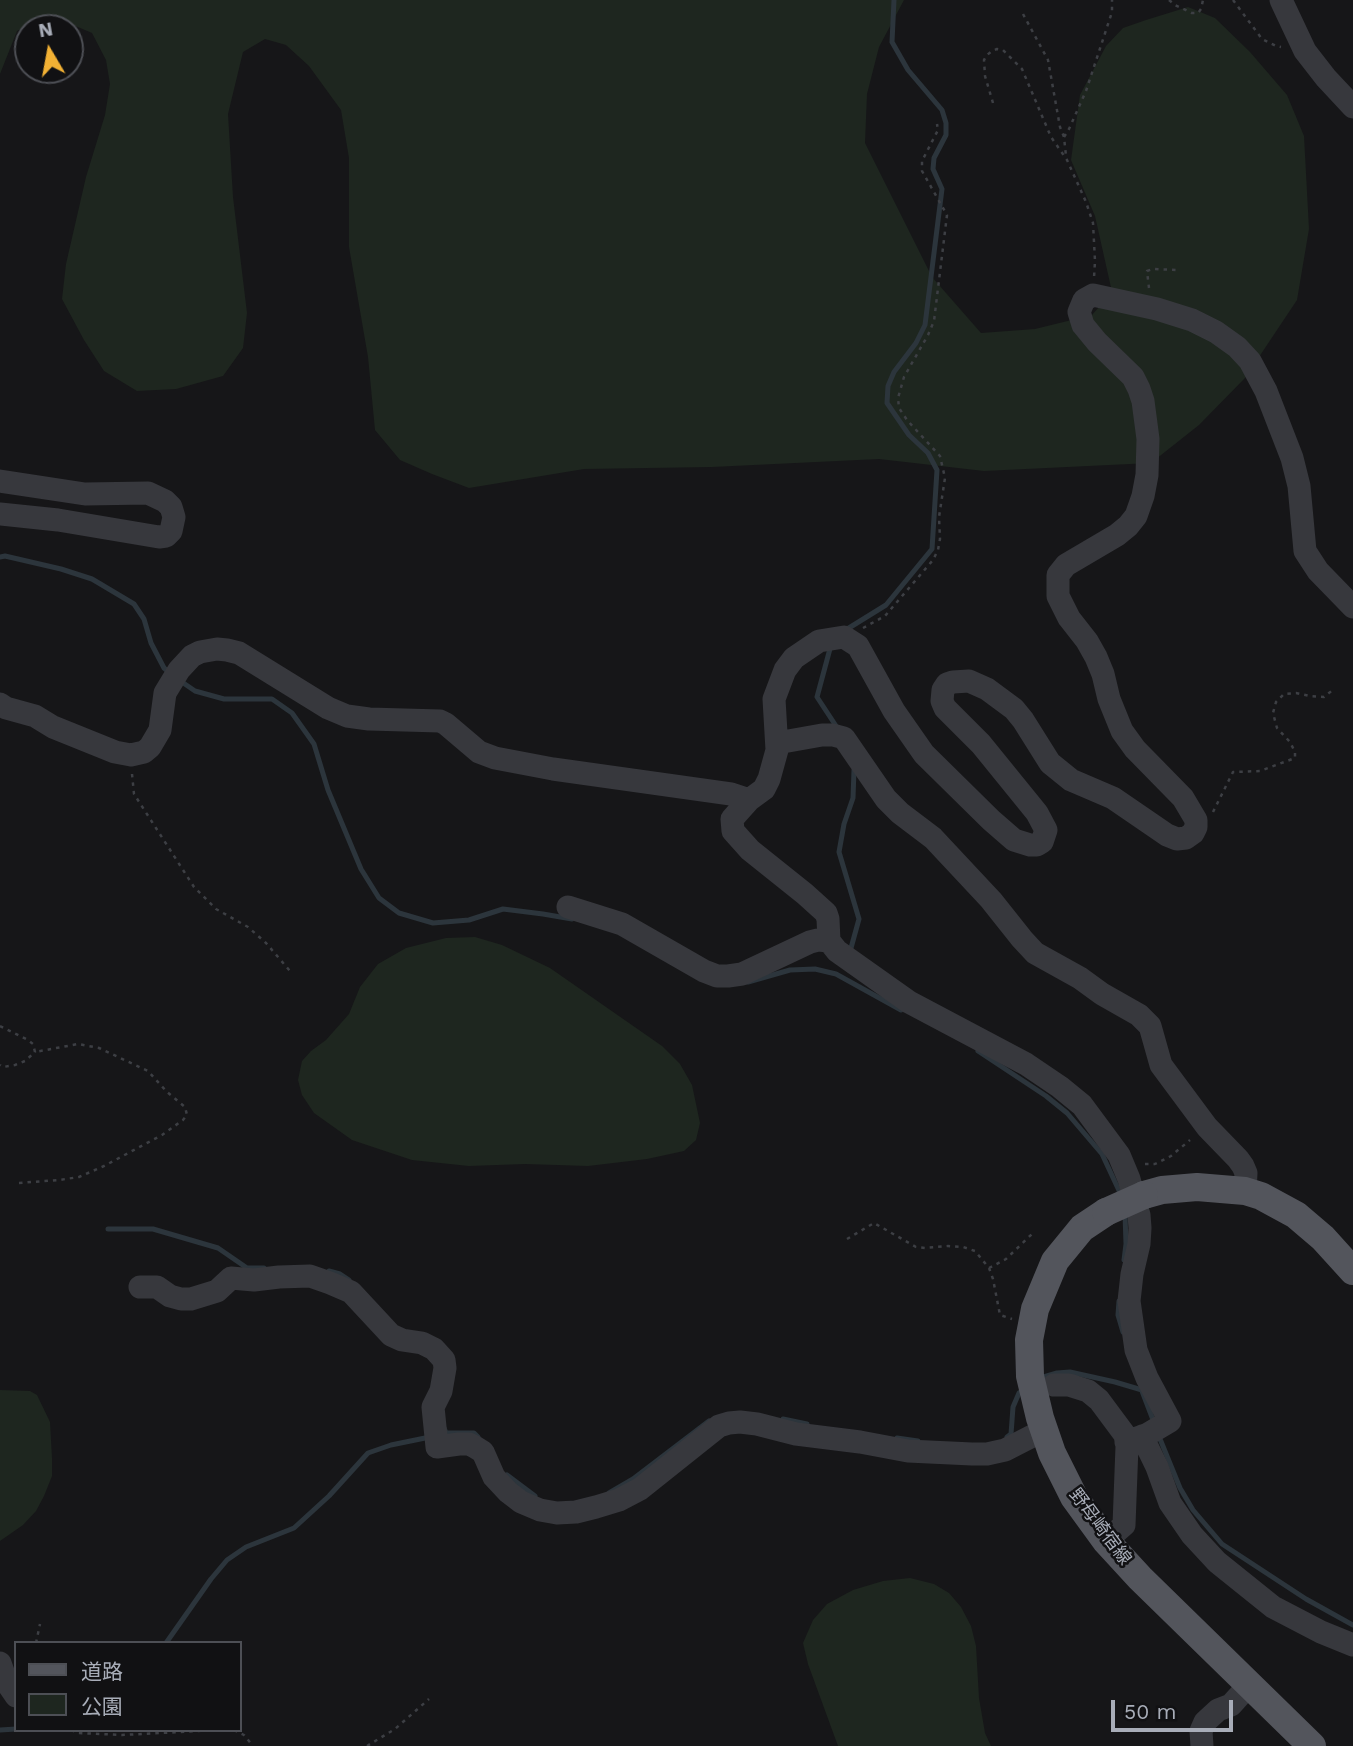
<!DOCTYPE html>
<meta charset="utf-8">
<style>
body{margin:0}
#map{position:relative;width:1353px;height:1746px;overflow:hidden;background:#161618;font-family:"Work Sans","Noto Sans JP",sans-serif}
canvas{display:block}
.legend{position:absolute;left:14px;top:1641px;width:228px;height:91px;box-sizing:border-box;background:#111113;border:2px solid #4d4f55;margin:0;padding:9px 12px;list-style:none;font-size:21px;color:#a8adb8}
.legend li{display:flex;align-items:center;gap:14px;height:35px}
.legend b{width:35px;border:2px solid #4d4f55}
.north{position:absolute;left:14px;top:14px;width:70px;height:70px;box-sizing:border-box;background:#111113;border:2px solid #4d4f55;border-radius:50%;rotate:350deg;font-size:19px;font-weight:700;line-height:28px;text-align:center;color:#a8adb8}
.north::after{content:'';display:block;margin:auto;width:24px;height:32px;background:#f2b134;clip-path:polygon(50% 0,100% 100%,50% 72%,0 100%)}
.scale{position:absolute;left:1111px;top:1700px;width:122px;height:32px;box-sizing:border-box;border:4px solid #a8adb8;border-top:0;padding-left:9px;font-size:21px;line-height:24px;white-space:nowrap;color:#a8adb8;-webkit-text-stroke:5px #111113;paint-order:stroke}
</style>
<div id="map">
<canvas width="1353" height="1746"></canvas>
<ul class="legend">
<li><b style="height:9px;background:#53555c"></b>道路</li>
<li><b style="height:19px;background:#1e261f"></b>公園</li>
</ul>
<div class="north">N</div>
<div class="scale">50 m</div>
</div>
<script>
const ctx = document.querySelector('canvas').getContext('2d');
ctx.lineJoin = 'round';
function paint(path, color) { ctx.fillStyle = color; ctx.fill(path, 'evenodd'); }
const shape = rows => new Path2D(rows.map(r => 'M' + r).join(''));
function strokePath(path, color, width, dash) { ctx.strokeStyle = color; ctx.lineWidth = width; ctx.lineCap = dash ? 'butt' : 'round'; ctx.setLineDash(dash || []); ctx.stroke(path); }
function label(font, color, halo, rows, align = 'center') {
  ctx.font = font + ' "Work Sans","Noto Sans JP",sans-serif'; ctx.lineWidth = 5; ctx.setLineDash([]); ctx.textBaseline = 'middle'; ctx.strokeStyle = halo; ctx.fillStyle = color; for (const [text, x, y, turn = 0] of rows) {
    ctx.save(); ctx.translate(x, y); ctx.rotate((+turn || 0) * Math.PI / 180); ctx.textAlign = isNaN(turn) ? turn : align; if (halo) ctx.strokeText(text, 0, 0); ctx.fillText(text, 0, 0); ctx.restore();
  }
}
paint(shape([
 [0,0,904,0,879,47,867,94,865,143,932,277,981,333,1035,329,1092,315,1112,292,1095,216,1071,160,1080,95,1106,46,1123,28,1146,20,1188,7,1215,18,1250,52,1287,95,1304,136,1309,229,1297,300,1245,378,1199,425,1151,463,984,471,879,459,712,467,584,469,469,488,432,474,400,460,375,430,368,357,349,247,349,158,341,110,309,66,286,45,265,39,243,52,228,114,233,197,247,313,243,348,223,376,176,389,137,391,104,371,84,340,62,299,66,264,86,177,105,115,110,84,106,60,92,33,59,19,35,23,17,31,0,74],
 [475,937,502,945,550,968,662,1046,680,1064,692,1085,700,1123,696,1140,684,1151,647,1159,588,1166,525,1164,469,1166,412,1160,352,1140,314,1113,302,1095,298,1080,302,1061,311,1051,326,1040,349,1014,360,987,378,964,406,948,446,938],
 [0,1390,30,1391,37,1395,50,1422,52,1458,52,1476,44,1496,36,1511,23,1525,0,1541],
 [910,1578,934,1584,949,1593,961,1607,971,1626,976,1646,979,1698,985,1733,991,1746,838,1746,808,1664,803,1643,813,1620,827,1604,853,1590,883,1581]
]), '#1e261f');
strokePath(shape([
 [0,557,5,556,61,569,92,579,134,604,144,619,151,643,164,668,171,674],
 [844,631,886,605,932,549,937,470,928,453,909,435,887,403,888,386,894,372,916,343,925,325,942,189,933,169,934,158,946,135,946,123,942,110,908,70,892,42,894,0],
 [831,645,817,697,838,729],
 [179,680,195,691,224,699,272,699,292,713,314,744,328,790,361,869,379,898,399,913,433,923,469,920,503,909,543,914,572,919],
 [849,953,851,948,859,919,839,852,844,824,853,798,854,770],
 [748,982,790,970,815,969,836,974,901,1010],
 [978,1051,1046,1096,1067,1113,1102,1154,1122,1197],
 [108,1229,153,1229,218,1248,247,1268,264,1268],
 [1124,1260,1126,1244,1125,1214],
 [329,1271,340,1274,349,1280],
 [1119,1301,1118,1315,1123,1332],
 [1040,1378,1057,1373,1070,1372,1115,1382,1142,1390],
 [1142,1391,1155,1425],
 [783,1419,807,1424],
 [444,1428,446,1433,474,1433,478,1437],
 [1158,1434,1180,1488,1193,1510,1222,1544,1306,1599,1353,1625],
 [1007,1437,1011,1434,1013,1407,1019,1393,1024,1390],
 [897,1438,918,1441],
 [507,1475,535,1496],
 [609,1493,633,1479,709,1421],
 [166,1643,211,1579,227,1560,246,1547,294,1528,329,1496,368,1453,391,1445,430,1437],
 [0,1730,16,1729]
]), '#2c353c', 5);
strokePath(shape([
 [1169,0,1175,5,1192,13,1198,13,1201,9,1203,0],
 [1233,0,1262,39,1276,46,1281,47],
 [1023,14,1048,60,1060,127,1064,137,1066,156],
 [993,103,985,76,984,60,987,55,992,51,997,49,1003,50,1022,69,1051,137,1067,160,1086,202,1093,223,1095,261,1094,278],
 [1064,137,1069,129,1086,91,1112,12,1112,0],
 [1149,288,1147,271,1153,269,1177,270],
 [863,628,885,616,933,560,938,550,940,539,939,517,945,478,940,456,907,420,899,408,898,398,904,377,928,335,934,321,947,215,922,171,922,161,938,130,937,124],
 [132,774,134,794,194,887,216,909,248,927,266,943,290,971],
 [1213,812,1233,772,1260,771,1295,758,1295,752,1290,742,1277,728,1273,713,1276,702,1284,694,1296,693,1310,696,1324,697,1334,689],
 [0,1026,28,1040,33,1044,35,1052,25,1061,15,1065,3,1067,0,1065],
 [1145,1164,1155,1164,1171,1156,1190,1140],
 [19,1183,59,1180,79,1177,104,1166,162,1135,183,1120,187,1115,185,1107,167,1092,148,1071,99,1048,78,1044,35,1052],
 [847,1239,874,1223,916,1247,925,1248,948,1246,963,1247,975,1251,989,1268,993,1279,1000,1315,1012,1319],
 [989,1268,1006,1259,1033,1233],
 [36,1643,40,1624],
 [71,1730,78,1733,122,1735,218,1730],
 [234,1730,244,1735,253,1746],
 [367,1746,395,1729,429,1699]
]), '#3d3f44', 2.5, [3.5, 5]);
strokePath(shape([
 [1281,0,1305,51,1326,78,1353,107],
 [0,481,85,494,148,493,165,501,171,507,174,517,171,531,166,536,159,537,58,520,0,514],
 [0,704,6,708,35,716,53,727,115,752,131,755,144,752,150,747,160,730,165,693,179,670,192,656,200,652,217,649,227,650,239,653,328,708,347,716,369,719,440,721,446,724,479,752,495,758,553,769,731,794,749,800],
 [777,743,822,735,833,735,844,738,886,799,900,813,933,838,991,900,1022,939,1035,953,1080,978,1102,994,1139,1015,1150,1026,1161,1065,1207,1127,1238,1159,1243,1166,1246,1173,1245,1191],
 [568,907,622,924,704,971,717,976,728,976,742,974,810,942,818,940,829,941],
 [140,1287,157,1287,170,1296,181,1299,191,1299,217,1291,231,1278,254,1280,279,1277,310,1276,330,1283,351,1292,391,1335,402,1340,422,1343,434,1349,444,1360,445,1368,441,1391,433,1407,437,1447,459,1444,469,1444,475,1447,483,1452,494,1477,508,1492,521,1502,540,1510,557,1513,576,1512,596,1507,619,1500,640,1489,719,1426,729,1423,740,1422,757,1424,796,1434,860,1442,908,1451,972,1454,987,1454,1005,1450,1044,1430],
 [1054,1385,1069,1385,1088,1391,1099,1400,1125,1435,1127,1446,1124,1525,1106,1541],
 [1142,1436,1157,1467,1170,1503,1192,1535,1217,1562,1273,1607,1321,1632,1353,1645],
 [1126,1442,1148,1434,1170,1421,1147,1378,1136,1350,1129,1301,1132,1274,1139,1244,1140,1228,1139,1215,1129,1179,1119,1155,1082,1105,1060,1087,1026,1064,909,1002,837,951,829,941,828,919,826,913,805,894,750,850,733,831,732,819,749,800,764,789,769,779,777,750,774,699,785,670,794,658,819,641,844,637,858,646,894,711,924,754,991,820,1014,840,1030,845,1037,845,1042,842,1046,830,1037,813,981,744,945,708,942,701,943,690,947,684,953,682,969,681,987,689,1014,709,1023,720,1050,763,1071,780,1113,798,1167,835,1177,839,1186,838,1193,833,1196,827,1196,820,1183,798,1135,749,1122,731,1109,699,1103,674,1096,657,1087,641,1069,618,1058,596,1058,575,1066,565,1117,535,1128,526,1136,516,1143,496,1147,475,1148,439,1143,401,1139,389,1133,377,1097,342,1083,325,1079,312,1084,300,1093,295,1157,309,1192,320,1216,332,1237,347,1250,361,1266,391,1292,458,1299,486,1305,551,1318,571,1353,607],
 [0,1663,7,1683,16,1696],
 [1202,1746,1201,1731,1205,1722,1218,1710,1231,1705,1249,1685]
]), '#37383d', 23);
strokePath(shape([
 [1144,1195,1162,1190,1197,1187,1245,1191,1261,1196,1296,1215,1323,1238,1353,1271],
 [1106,1212,1082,1228,1055,1261,1035,1309,1029,1340,1030,1376,1040,1418,1052,1453,1074,1497,1106,1541,1140,1578,1312,1746]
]), '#53555c', 28);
strokePath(shape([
 [1106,1212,1144,1195]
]), '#53555c', 28);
label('18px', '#a8adb8', '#111113', [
 ["野母崎宿線",1100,1527,53]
]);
</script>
